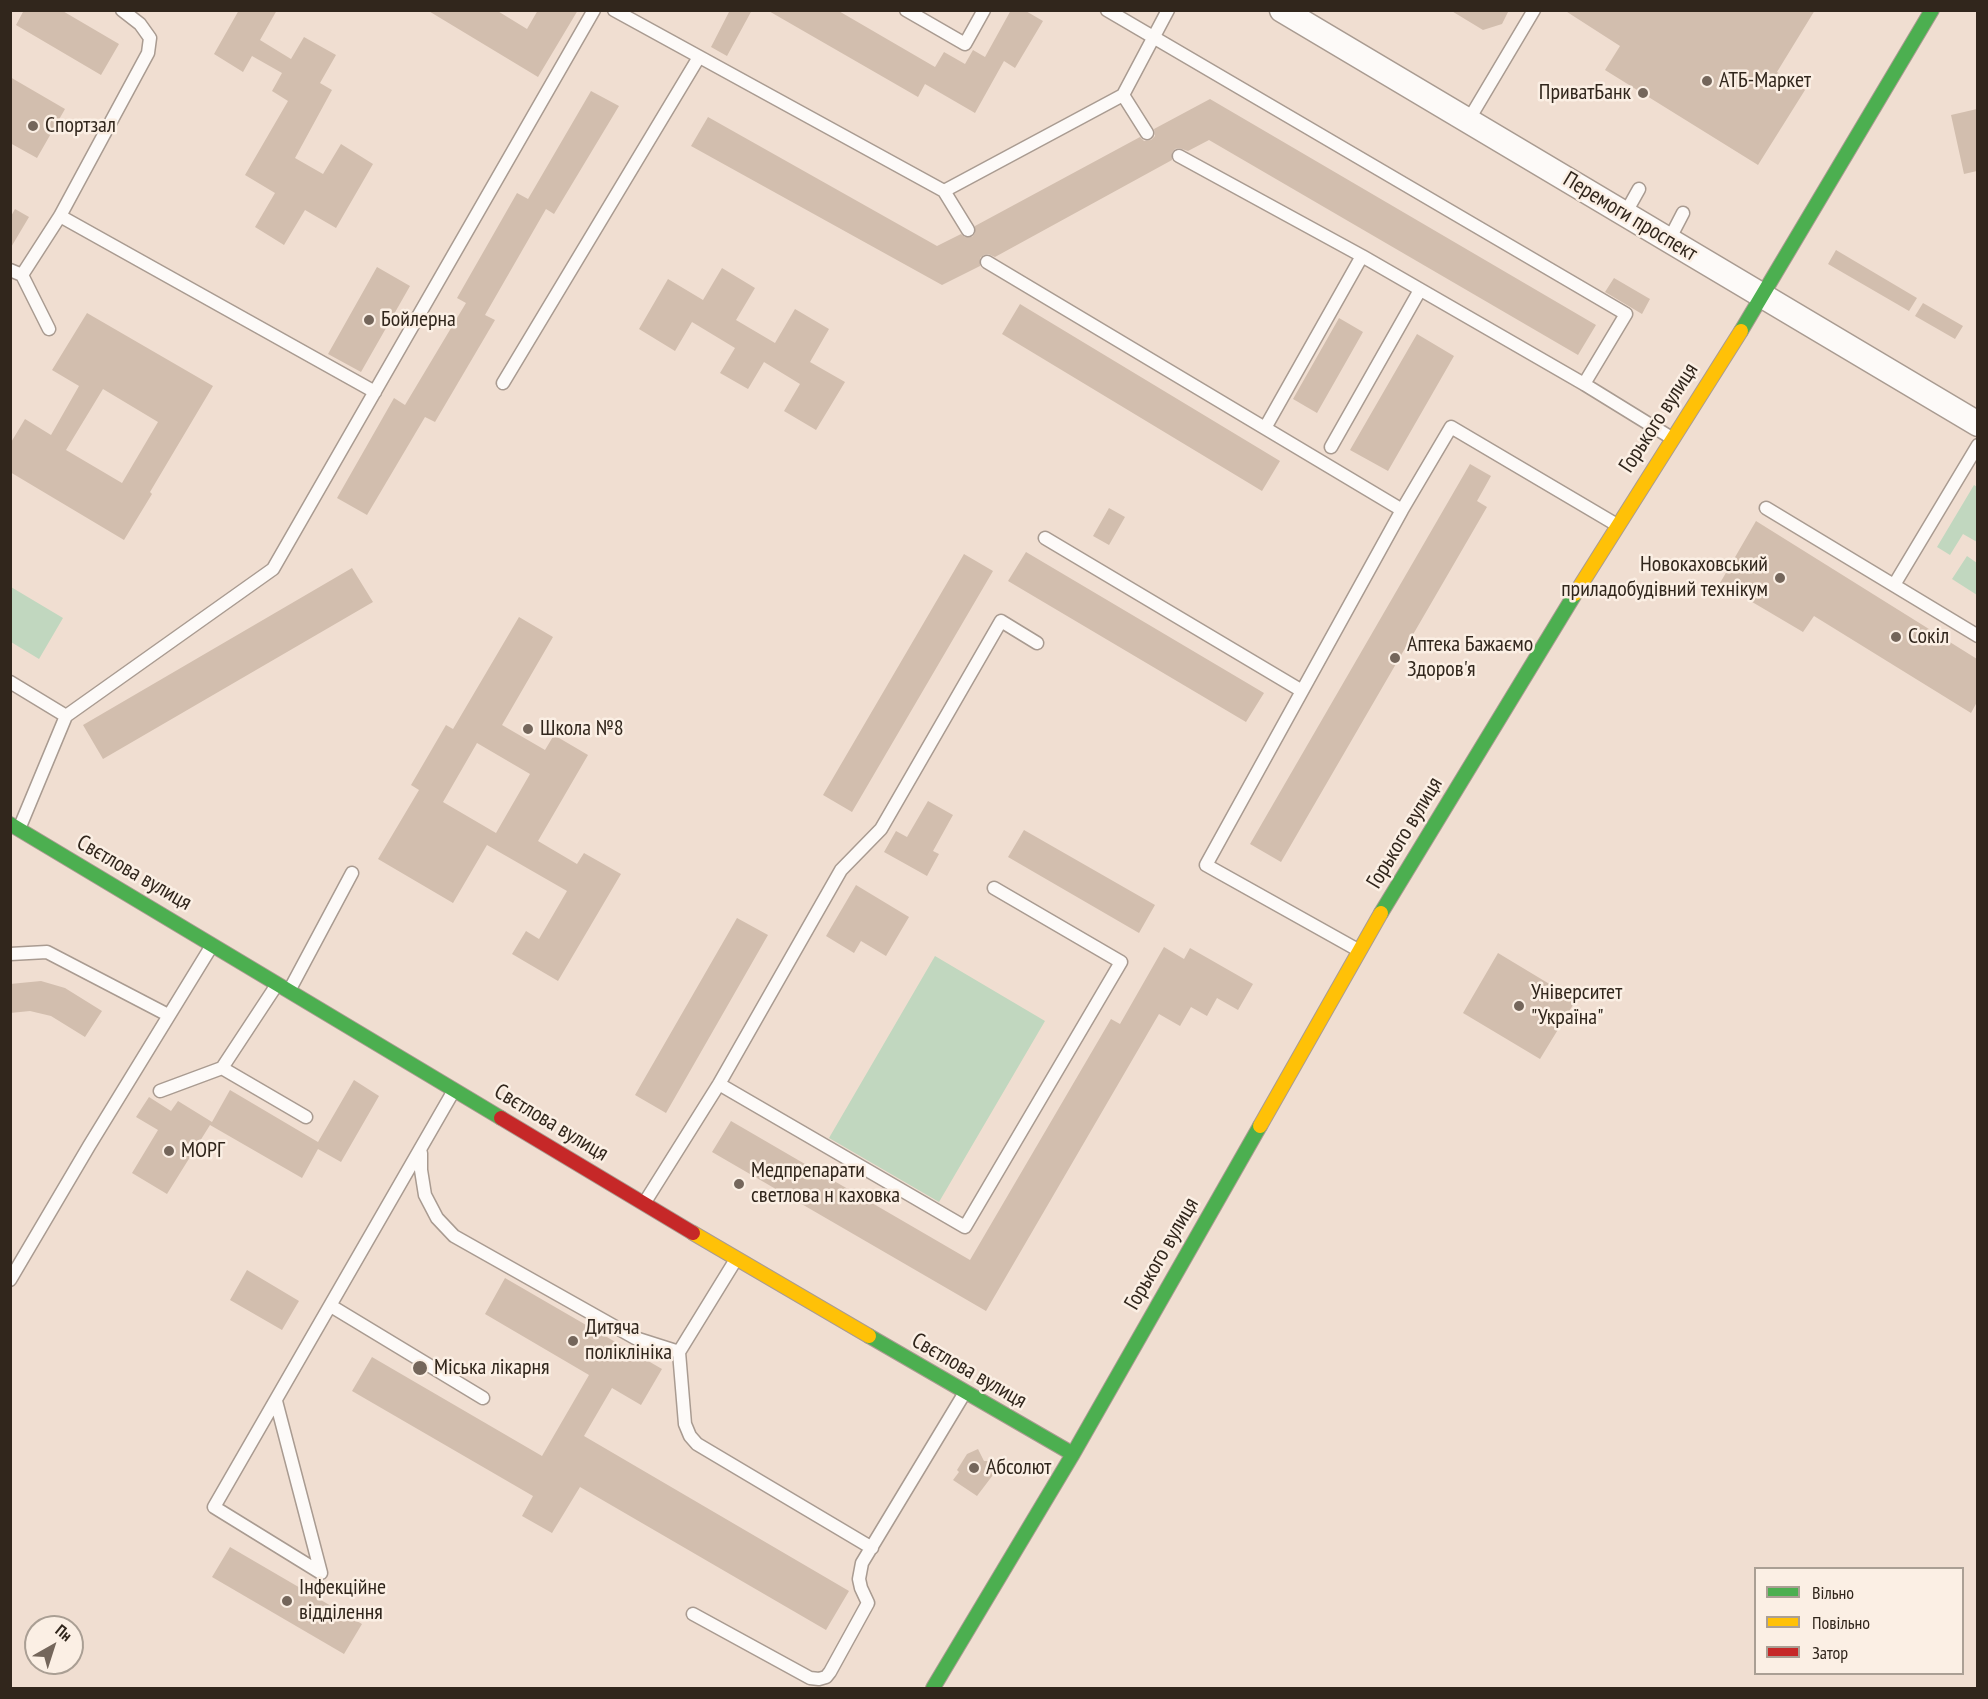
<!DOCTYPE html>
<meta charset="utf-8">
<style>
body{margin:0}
#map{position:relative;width:1988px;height:1699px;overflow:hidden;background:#f0ded1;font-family:"PT Sans Narrow",sans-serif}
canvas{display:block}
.frame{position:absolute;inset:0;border:12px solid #31261c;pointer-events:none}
.legend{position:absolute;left:1754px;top:1567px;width:210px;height:108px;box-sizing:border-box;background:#fbefe4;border:2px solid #aa9f94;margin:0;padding:8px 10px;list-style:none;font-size:18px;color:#31261c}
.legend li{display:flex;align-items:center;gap:12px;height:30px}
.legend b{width:30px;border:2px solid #aa9f94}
.north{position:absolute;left:24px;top:1615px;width:60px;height:60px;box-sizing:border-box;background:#fbefe4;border:2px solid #aa9f94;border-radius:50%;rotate:39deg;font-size:16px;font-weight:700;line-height:24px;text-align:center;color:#31261c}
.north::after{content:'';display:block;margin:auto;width:21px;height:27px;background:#74665b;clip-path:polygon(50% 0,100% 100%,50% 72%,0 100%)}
</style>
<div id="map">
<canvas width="1988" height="1699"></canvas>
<div class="frame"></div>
<ul class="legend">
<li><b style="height:8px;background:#4caf50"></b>Вільно</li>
<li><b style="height:8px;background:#ffc107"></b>Повільно</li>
<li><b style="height:8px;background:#c62828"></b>Затор</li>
</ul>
<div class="north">Пн</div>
</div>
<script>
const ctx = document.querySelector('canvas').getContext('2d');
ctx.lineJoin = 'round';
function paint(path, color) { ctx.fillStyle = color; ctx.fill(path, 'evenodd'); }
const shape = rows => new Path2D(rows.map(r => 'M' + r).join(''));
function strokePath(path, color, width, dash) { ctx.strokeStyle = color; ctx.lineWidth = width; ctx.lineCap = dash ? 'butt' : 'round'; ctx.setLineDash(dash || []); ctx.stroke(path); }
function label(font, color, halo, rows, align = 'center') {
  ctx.font = font + ' "PT Sans Narrow",sans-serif'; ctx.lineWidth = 5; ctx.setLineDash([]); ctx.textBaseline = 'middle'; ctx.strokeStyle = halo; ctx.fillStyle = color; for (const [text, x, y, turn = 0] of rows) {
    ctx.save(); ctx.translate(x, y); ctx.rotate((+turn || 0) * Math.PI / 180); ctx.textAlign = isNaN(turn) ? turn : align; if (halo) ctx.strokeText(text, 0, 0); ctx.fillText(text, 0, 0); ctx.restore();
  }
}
paint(shape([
 [1974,485,1977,487,1977,542,1963,534,1950,555,1937,547],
 [1967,556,1977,563,1977,595,1952,579],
 [11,587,63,618,39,659,11,642],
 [935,956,1045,1021,939,1202,829,1138]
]), '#c1d7bf');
paint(shape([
 [24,10,61,10,119,44,101,75,16,25],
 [239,10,277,10,260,40,291,59,304,37,336,55,320,83,332,90,295,158,323,174,341,144,373,164,336,228,305,210,284,245,255,227,275,193,245,175,288,101,272,91,282,73,252,56,243,72,214,54],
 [427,10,496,10,527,29,538,10,578,10,538,77],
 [730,10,752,10,727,56,711,47],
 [767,10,837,10,935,67,944,52,965,64,973,50,985,57,1011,10,1024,10,1043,21,1015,68,1004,61,975,113,925,84,918,97],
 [1450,10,1509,10,1502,24,1483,30],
 [1564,10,1815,10,1777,72,1805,90,1758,165,1605,70,1620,46],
 [10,77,65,109,37,158,10,143],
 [591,91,619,106,554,214,546,209,485,315,495,320,435,422,425,417,367,515,337,498,394,398,405,405,466,303,457,298,517,193,528,199],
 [1210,99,1596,325,1578,355,1209,140,1188,151,1179,148,1175,149,1172,153,1172,160,995,257,988,254,984,255,980,258,980,266,942,285,691,146,708,117,937,246,961,234,965,237,972,237,975,233,975,226,1140,137,1144,141,1151,140,1155,136,1154,129],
 [1977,109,1977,171,1964,174,1951,115],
 [15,209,29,217,10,249,10,218],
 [1836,250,1917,298,1909,311,1828,264],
 [377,267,410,286,361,372,328,354],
 [722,268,755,288,736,320,775,343,795,309,829,329,810,362,845,382,816,430,784,411,800,384,764,362,748,389,720,373,735,348,692,322,675,351,639,329,668,279,703,300],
 [1614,278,1650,299,1642,314,1605,292],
 [1923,303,1963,326,1955,339,1915,316],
 [1020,304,1280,461,1262,491,1002,334],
 [87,313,213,386,150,492,152,494,124,540,10,472,10,444,25,419,51,435,79,386,52,370],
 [103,389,158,422,122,483,66,450],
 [1339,318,1363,332,1317,413,1293,399],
 [1417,334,1454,356,1388,471,1350,450],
 [1470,464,1491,476,1477,501,1487,507,1281,862,1250,844],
 [1109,508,1125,517,1109,545,1093,536],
 [1756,521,1977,659,1977,702,1971,713,1814,616,1803,632,1720,583],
 [1026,552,1264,693,1246,722,1008,581],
 [964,554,993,571,852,812,823,795],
 [352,568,373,602,103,759,83,725],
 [519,617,553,637,502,725,545,750,554,735,588,755,538,841,577,864,584,853,621,874,558,981,512,954,526,931,539,939,567,891,487,845,453,903,378,859,419,790,411,785,446,725,453,729],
 [477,743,530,774,496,833,443,802],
 [928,801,953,815,933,851,939,854,927,876,884,852,896,831,907,837],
 [1024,830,1155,905,1139,933,1008,857],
 [856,885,909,917,886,956,861,941,854,953,826,936],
 [737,918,768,935,666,1113,635,1095],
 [1164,947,1184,959,1190,948,1253,984,1238,1010,1217,998,1207,1016,1191,1007,1180,1026,1159,1014,986,1311,712,1152,731,1121,970,1260,1111,1019,1120,1024],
 [1498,953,1576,1000,1540,1059,1463,1013],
 [41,981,65,988,102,1011,85,1037,51,1016,30,1011,10,1013,10,984],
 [354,1080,379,1096,341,1162,318,1149,302,1178,210,1125,167,1194,132,1173,158,1130,136,1117,149,1097,171,1111,178,1101,212,1122,230,1090,318,1142],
 [247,1270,299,1301,282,1330,230,1300],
 [505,1278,662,1369,641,1405,612,1388,584,1436,849,1591,826,1630,580,1487,552,1533,522,1516,533,1496,352,1391,372,1357,542,1456,589,1375,485,1314],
 [978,1449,984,1461,993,1461,996,1467,996,1471,977,1496,953,1480,959,1472,957,1470,967,1454],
 [230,1547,362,1624,344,1654,212,1577]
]), '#d2beae');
const lane = shape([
 [614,10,944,191,1123,95,1168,10],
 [906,10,965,44,984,10],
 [1107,10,1626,314,1584,384],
 [1123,95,1147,133],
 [1468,121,1534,10],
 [1179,156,1362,256,1584,384,1670,437],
 [944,191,968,230],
 [1625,214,1639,189],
 [60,216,375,392],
 [1669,240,1683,213],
 [987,262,1402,510,1451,427,1617,525],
 [10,270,22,275,60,216,148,53,150,38,140,24,122,10],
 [22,275,49,329],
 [503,383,699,57],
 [1265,428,1362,256],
 [1331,447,1420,290],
 [1766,508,1978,636],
 [1045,538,1302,691],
 [1894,585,1978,445],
 [10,682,66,716],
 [19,829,66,716,273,569,594,10],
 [1358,950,1206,865,1402,510],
 [10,954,47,952,168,1015],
 [289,991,352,873],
 [222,1068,306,1117],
 [719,1084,965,1227,1121,962,994,888],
 [160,1091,222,1068,276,986],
 [421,1153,421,1170,425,1195,437,1218,454,1236,635,1338,679,1352],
 [645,1202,719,1084,841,870,881,829,1001,621,1037,643],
 [735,1261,679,1352,685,1424,690,1436,697,1444,872,1548],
 [10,1280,89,1146,211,947],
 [331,1306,483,1398],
 [276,1401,321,1573],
 [321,1573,214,1507,453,1092],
 [693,1614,810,1678,819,1679,826,1677,830,1672,868,1603,861,1588,859,1579,862,1563,964,1394]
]);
const street = shape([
 [1282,10,1978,424]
]);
const fast = shape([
 [1741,331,1932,10],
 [10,824,501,1118],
 [1381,913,1575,594],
 [869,1336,1073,1454],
 [933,1688,1073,1454,1260,1126]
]);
const slow = shape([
 [1575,594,1741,331],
 [1260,1126,1381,913],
 [693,1233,869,1336]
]);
const jam = shape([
 [501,1118,693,1233]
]);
strokePath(lane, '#a99b91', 15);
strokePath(street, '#a99b91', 27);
strokePath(fast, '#a99b91', 16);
strokePath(slow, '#a99b91', 16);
strokePath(jam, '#a99b91', 16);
strokePath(lane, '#fdfaf8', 12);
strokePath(street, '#fdfaf8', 24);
strokePath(fast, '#4caf50', 14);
strokePath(slow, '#ffc107', 14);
strokePath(jam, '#c62828', 14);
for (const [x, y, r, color] of [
 [1707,81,6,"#74665b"],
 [1643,93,6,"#74665b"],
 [33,126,6,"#74665b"],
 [369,320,6,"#74665b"],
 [1780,578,6,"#74665b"],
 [1896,637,6,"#74665b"],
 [1395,658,6,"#74665b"],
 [528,729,6,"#74665b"],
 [1519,1006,6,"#74665b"],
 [169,1151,6,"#74665b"],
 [739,1184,6,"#74665b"],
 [573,1341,6,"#74665b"],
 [420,1368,8,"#74665b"],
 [974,1468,6,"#74665b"],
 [287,1601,6,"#74665b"]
]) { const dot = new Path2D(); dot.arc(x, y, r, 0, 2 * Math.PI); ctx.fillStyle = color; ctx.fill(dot); strokePath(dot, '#fbefe4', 2); }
label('22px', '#31261c', '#fbefe4', [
 ["АТБ-Маркет",1719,81],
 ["ПриватБанк",1631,93,"right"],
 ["Спортзал",45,126],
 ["Бойлерна",381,320],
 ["Новокаховський",1768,565,"right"],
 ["приладобудівний технікум",1768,590,"right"],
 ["Сокіл",1908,637],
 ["Аптека Бажаємо",1407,645],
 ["Здоров'я",1407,670],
 ["Школа №8",540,729],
 ["Університет",1531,993],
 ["\"Україна\"",1531,1018],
 ["МОРГ",181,1151],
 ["Медпрепарати",751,1171],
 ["светлова н каховка",751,1196],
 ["Дитяча",585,1328],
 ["поліклініка",585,1353],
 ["Міська лікарня",434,1368],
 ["Абсолют",986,1468],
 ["Інфекційне",299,1588],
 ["відділення",299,1613]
], 'left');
label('22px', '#31261c', '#fbefe4', [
 ["Перемоги проспект",1630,217,31],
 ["Горького вулиця",1659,418,-57],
 ["Горького вулиця",1405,833,-59],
 ["Свєтлова вулиця",134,873,30],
 ["Свєтлова вулиця",551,1123,31],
 ["Горького вулиця",1162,1254,-60],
 ["Свєтлова вулиця",969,1371,30]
]);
</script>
